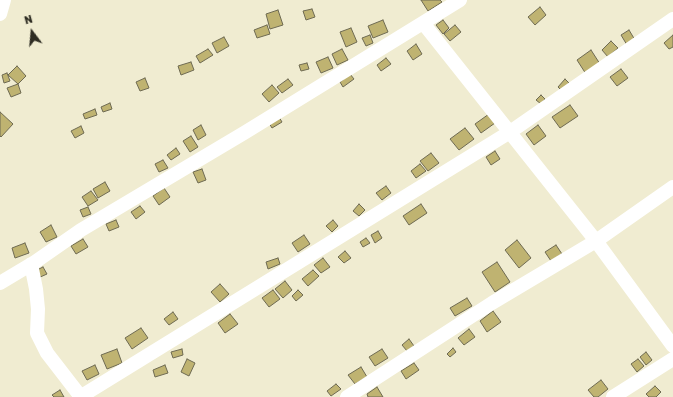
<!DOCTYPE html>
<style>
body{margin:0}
#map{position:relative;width:673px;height:397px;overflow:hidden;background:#f0ecd1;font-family:Rubik,sans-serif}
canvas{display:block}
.north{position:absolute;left:12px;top:12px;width:40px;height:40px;-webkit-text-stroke:3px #f0ecd1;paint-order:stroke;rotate:344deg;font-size:11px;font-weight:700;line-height:16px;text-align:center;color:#2f2d23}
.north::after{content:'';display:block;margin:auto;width:14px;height:18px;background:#2f2d23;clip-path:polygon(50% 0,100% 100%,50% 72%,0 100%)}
</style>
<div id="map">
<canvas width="673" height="397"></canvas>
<div class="north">N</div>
</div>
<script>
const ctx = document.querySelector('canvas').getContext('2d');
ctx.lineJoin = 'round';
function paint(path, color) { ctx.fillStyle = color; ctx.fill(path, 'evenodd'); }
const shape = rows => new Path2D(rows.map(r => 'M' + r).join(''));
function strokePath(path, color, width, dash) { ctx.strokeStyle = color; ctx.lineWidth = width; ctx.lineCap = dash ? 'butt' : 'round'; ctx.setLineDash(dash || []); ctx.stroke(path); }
const building = shape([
 [421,0,440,0,442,2,428,11,421,0],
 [540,7,546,15,535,25,528,17,540,7],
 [312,9,315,17,306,20,303,11,312,9],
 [278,10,283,25,270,29,266,14,278,10],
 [383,20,388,32,373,38,368,26,383,20],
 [443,20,449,28,443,34,436,25,443,20],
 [267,25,270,34,257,38,254,30,267,25],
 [455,25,461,32,450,41,444,34,455,25],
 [351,28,357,42,346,47,340,32,351,28],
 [629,30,635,40,627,45,621,35,629,30],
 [370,35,373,43,366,46,362,38,370,35],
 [673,35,673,47,669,49,664,43,673,35],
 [224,37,229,46,217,53,212,43,224,37],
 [611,41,618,48,608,57,602,50,611,41],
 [416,44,422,54,413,60,407,51,416,44],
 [208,49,213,55,200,63,196,56,208,49],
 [342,49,348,60,337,65,332,54,342,49],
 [591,50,600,64,586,74,577,60,591,50],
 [328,57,333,68,321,73,316,62,328,57],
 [386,58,391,64,381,71,377,65,386,58],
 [191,62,194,70,181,75,178,66,191,62],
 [307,63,309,69,301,71,299,65,307,63],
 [17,66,26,76,18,84,8,75,17,66],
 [621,69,628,78,617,86,610,77,621,69],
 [7,73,10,81,4,83,2,75,7,73],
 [350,74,354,79,343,87,340,82,350,74],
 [145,78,149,88,140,91,136,82,145,78],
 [288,79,293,85,282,93,277,87,288,79],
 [565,79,570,84,563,92,558,87,565,79],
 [18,84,21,93,11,97,7,88,18,84],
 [272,85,279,93,269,102,262,94,272,85],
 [541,95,545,99,541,104,536,100,541,95],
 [110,103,112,109,103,112,101,107,110,103],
 [570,105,578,116,560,128,552,117,570,105],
 [95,109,97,115,85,119,83,114,95,109],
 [0,112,13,124,1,137,0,136,0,112],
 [489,114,495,123,481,133,475,124,489,114],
 [279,117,282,122,272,128,269,123,279,117],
 [201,125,206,135,198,140,193,130,201,125],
 [538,125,546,136,534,145,526,134,538,125],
 [81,126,84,133,75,138,71,131,81,126],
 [465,128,474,139,459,150,450,139,465,128],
 [191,136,198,147,190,152,183,141,191,136],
 [176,148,180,154,171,160,167,155,176,148],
 [495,151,500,159,491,165,486,157,495,151],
 [431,153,439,163,428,171,420,161,431,153],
 [163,160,168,168,159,172,155,164,163,160],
 [420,164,426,171,416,178,411,171,420,164],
 [202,169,206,180,198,183,193,172,202,169],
 [105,182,110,191,98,198,93,189,105,182],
 [386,186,391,193,382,200,376,193,386,186],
 [164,188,170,197,159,205,153,196,164,188],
 [91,191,98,200,88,206,82,197,91,191],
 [359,204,365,210,359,216,353,211,359,204],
 [421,204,427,213,409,225,403,216,421,204],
 [140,206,145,212,136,219,131,212,140,206],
 [88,207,91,214,83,217,80,210,88,207],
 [116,220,119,227,109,231,106,224,116,220],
 [333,220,338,226,332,232,326,226,333,220],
 [51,225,57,237,46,242,40,232,51,225],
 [378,231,382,238,375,243,371,235,378,231],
 [304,235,310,244,298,252,292,243,304,235],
 [366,238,370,243,363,247,360,242,366,238],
 [83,239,88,247,76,254,71,246,83,239],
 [517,240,531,258,519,268,505,250,517,240],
 [25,243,29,253,15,258,12,248,25,243],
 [556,245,562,254,551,261,545,252,556,245],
 [345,251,351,258,344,263,338,257,345,251],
 [278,258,280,264,268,269,266,262,278,258],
 [323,258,330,267,321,273,314,265,323,258],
 [497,262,510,282,495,292,482,272,497,262],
 [43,267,47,274,38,278,35,271,43,267],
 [313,270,319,276,308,286,302,279,313,270],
 [285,281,292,290,283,298,275,289,285,281],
 [220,284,229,294,220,302,211,292,220,284],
 [273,290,280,299,269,307,262,298,273,290],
 [298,290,303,295,296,301,292,296,298,290],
 [467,298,472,306,455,316,450,308,467,298],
 [493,311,501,322,487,332,480,321,493,311],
 [173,312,178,319,169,325,164,319,173,312],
 [230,314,238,324,225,333,218,323,230,314],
 [141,328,148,338,132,349,125,338,141,328],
 [469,329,475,337,464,345,458,338,469,329],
 [409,339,414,346,407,351,402,345,409,339],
 [453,348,456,352,450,357,447,354,453,348],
 [117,349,122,363,107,369,101,355,117,349],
 [182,349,183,355,173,358,171,352,182,349],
 [382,349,388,358,375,366,369,357,382,349],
 [646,352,652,360,646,365,640,357,646,352],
 [187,359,195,363,189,376,181,372,187,359],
 [638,359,644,366,637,372,631,364,638,359],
 [414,363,419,370,406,379,401,371,414,363],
 [95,365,99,374,87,380,82,371,95,365],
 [165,365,168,373,155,377,153,370,165,365],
 [361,367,367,377,355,384,348,375,361,367],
 [601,380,608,389,598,397,594,397,588,390,601,380],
 [336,384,341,389,331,396,327,391,336,384],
 [655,386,661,392,656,397,649,397,646,394,655,386],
 [377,387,383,397,368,397,367,394,377,387],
 [60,390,64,397,54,397,52,395,60,390]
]);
paint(building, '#bfb371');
strokePath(building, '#6e6a52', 1);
strokePath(shape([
 [0,14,4,0],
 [423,23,596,241,673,346],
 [31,264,36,289,38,309,37,333,47,353,81,397],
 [0,283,35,262,81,230,244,133,460,0],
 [80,397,510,132,673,19],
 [347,397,492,303,596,241,673,187],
 [613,397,673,359]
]), '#fff', 14);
</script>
